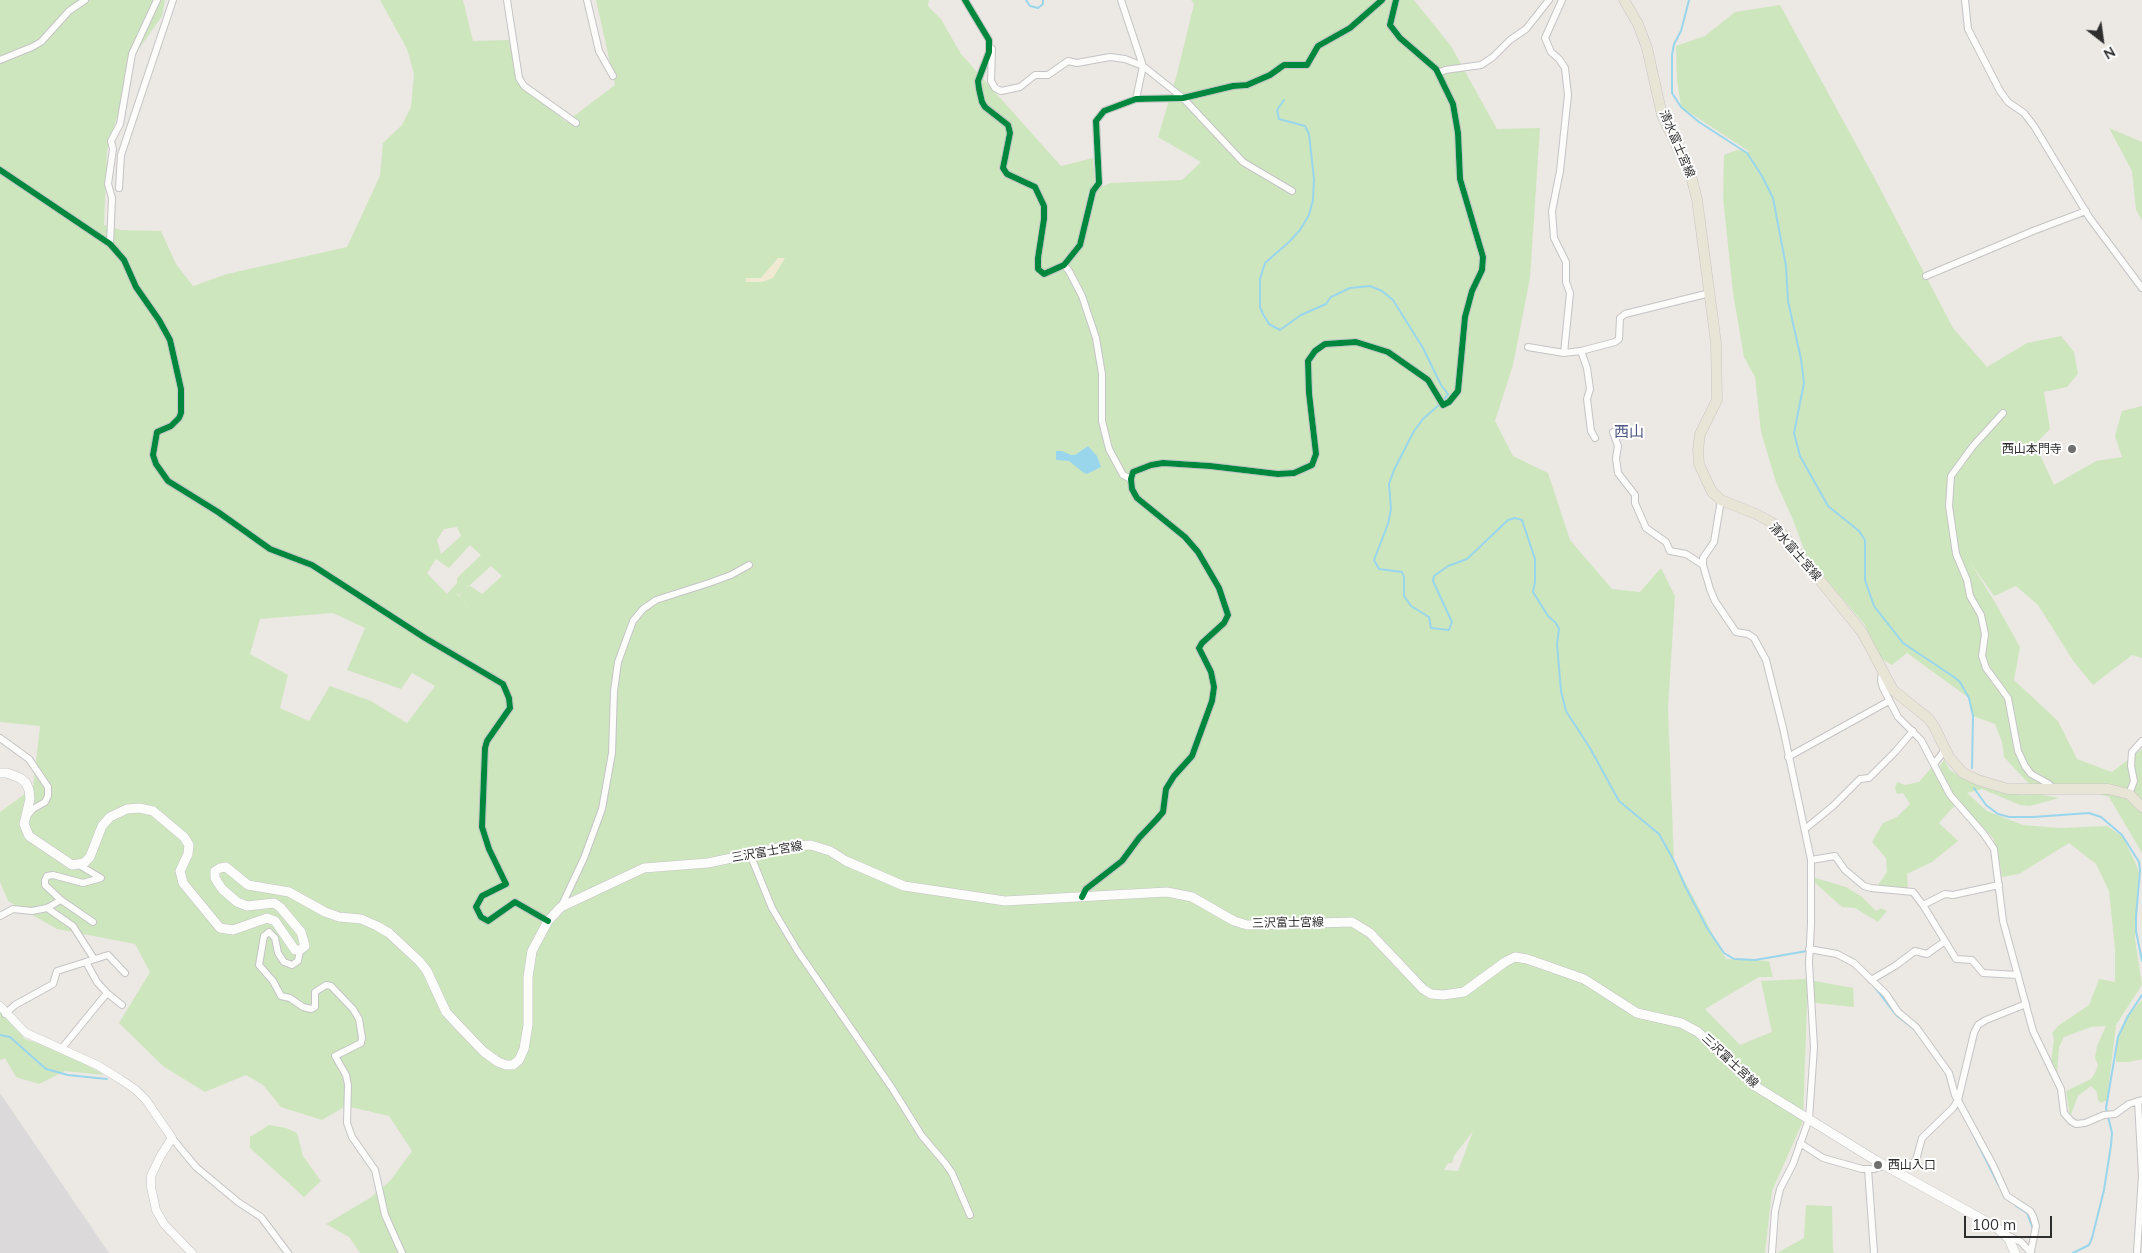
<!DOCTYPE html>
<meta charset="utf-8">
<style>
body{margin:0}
#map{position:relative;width:2142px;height:1253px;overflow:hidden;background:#ece8e4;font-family:Mulish,sans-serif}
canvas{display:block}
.north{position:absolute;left:2077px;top:15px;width:50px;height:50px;-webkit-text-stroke:4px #fff;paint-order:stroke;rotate:150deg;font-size:14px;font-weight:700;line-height:20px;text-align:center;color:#2e2e2e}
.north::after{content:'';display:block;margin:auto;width:18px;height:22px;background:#2e2e2e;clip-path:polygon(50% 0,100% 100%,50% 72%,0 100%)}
.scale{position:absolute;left:1964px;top:1216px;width:88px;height:22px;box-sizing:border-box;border:2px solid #2e2e2e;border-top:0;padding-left:6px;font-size:15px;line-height:18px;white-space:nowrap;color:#2e2e2e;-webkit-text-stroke:4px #fff;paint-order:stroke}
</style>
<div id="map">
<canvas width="2142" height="1253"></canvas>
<div class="north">N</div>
<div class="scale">100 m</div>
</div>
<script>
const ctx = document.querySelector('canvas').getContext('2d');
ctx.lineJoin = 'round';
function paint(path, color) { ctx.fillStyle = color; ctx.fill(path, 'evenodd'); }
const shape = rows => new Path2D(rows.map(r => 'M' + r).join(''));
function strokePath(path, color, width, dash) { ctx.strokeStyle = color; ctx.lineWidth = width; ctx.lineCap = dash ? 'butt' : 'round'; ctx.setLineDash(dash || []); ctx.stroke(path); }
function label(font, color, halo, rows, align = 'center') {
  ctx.font = font + ' Mulish,"Noto Sans JP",sans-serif'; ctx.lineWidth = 4; ctx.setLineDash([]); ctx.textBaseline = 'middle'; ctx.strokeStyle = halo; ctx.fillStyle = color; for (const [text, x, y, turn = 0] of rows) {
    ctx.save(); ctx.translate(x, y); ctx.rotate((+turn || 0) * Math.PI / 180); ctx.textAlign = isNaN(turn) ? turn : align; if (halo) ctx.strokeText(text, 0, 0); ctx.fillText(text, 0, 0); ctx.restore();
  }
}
paint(shape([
 [0,1093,109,1253,0,1253]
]), '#dcd9db');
paint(shape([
 [0,0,165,0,162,16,136,53,107,151,104,225,121,230,161,231,176,264,193,286,227,274,347,247,380,176,383,143,402,125,411,107,414,74,407,49,380,0,463,0,473,41,509,40,527,88,566,122,615,85,596,0,929,0,928,6,941,19,961,54,1061,166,1093,158,1095,182,1088,192,1085,208,1092,212,1098,188,1111,183,1182,180,1201,162,1158,137,1177,74,1194,4,1191,0,1414,0,1451,46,1497,129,1540,128,1530,278,1513,365,1495,421,1513,456,1548,473,1570,540,1612,589,1640,592,1661,568,1675,596,1668,708,1674,861,1726,959,1769,961,1773,977,1759,977,1705,1009,1740,1045,1772,1032,1761,981,1804,979,1853,988,1854,1007,1807,1002,1803,1121,1772,1191,1765,1253,360,1253,349,1237,326,1224,370,1198,390,1181,412,1151,389,1116,346,1106,322,1120,281,1107,263,1085,246,1075,205,1092,163,1066,119,1023,150,972,135,944,57,929,8,901,0,882,0,812,33,788,40,726,0,722],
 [457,527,461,536,441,554,437,540,444,529],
 [470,545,481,555,457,578,457,583,447,594,427,573,436,559,449,568],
 [491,566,502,576,482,594,469,585,459,596,481,621,456,593,459,595],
 [333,613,365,628,347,670,401,689,412,673,435,686,407,723,371,701,330,686,309,721,280,708,288,675,250,654,260,619],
 [1473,1131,1458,1171,1444,1170,1448,1163,1452,1163,1454,1156],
 [1780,5,1874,177,1953,328,1987,367,2027,343,2061,336,2074,352,2078,374,2067,387,2044,392,2050,429,2035,444,2054,485,2096,461,2122,457,2115,436,2122,411,2142,406,2142,658,2132,655,2093,685,2074,662,2038,605,2016,586,1994,596,1970,562,1996,604,2020,647,2014,680,2058,721,2077,759,2112,772,2142,749,2142,853,2109,797,2066,784,2031,786,2004,757,2002,742,1995,724,1973,716,1969,698,1907,653,1892,665,1879,657,1865,625,1807,557,1793,520,1776,482,1761,432,1755,377,1744,357,1733,293,1723,197,1724,155,1737,150,1750,152,1681,107,1677,80,1676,46,1705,36,1735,12],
 [2109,128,2142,142,2142,220,2136,210,2132,171],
 [1944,760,1950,770,1962,778,1982,787,2021,795,2038,794,2059,798,2030,806,2020,805,1982,789,1967,793,1987,811,2023,825,2059,828,2107,826,2123,837,2136,864,2139,873,2135,939,2142,985,2116,1025,2107,1100,2101,1103,2098,1100,2097,1092,2091,1086,2078,1096,2070,1117,2066,1091,2091,1079,2095,1073,2098,1065,2095,1058,2097,1046,2106,1026,2091,1027,2064,1037,2059,1047,2057,1077,2051,1063,2054,1039,2052,1033,2058,1026,2089,1005,2099,979,2115,982,2115,949,2109,891,2096,864,2069,843,2019,874,2002,877,1998,851,1993,838,1957,800,1944,781,1939,767],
 [1932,767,1948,798,1955,805,1939,823,1958,841,1932,862,1907,874,1908,890,1878,885,1887,872,1886,858,1872,842,1883,823,1897,817,1910,804,1903,793,1897,794,1895,788,1897,782,1905,785,1919,782],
 [1812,877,1846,887,1861,896,1876,911,1881,908,1887,911,1878,922,1855,908,1842,907,1813,881],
 [2142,1000,2142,1059,2129,1062,2116,1062,2116,1041,2126,1017],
 [0,1012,25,1039,63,1051,104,1075,65,1071,39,1084,16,1077,5,1058,0,1060],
 [269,1125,286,1128,297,1133,303,1156,321,1181,304,1197,250,1148,250,1137],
 [1806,1205,1832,1206,1833,1252,1835,1253,1777,1253,1804,1238]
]), '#cee6be');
paint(shape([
 [778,258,785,258,773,278,762,282,746,282,746,278,761,278]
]), '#f0ead3');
paint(shape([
 [1088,446,1097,456,1101,467,1087,474,1084,473,1069,461,1056,460,1056,451,1062,451,1071,455,1075,455]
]), '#99d6ec');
strokePath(shape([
 [1026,0,1030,6,1038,8,1043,4,1043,0],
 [1689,0,1681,31,1674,44,1672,55,1672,93,1681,107,1699,122,1747,153,1762,176,1773,198,1786,266,1788,301,1801,359,1804,383,1794,433,1800,456,1828,506,1859,531,1865,540,1865,580,1874,606,1903,643,1954,677,1960,682,1969,698,1973,716,1972,768],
 [1284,100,1277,110,1279,119,1305,126,1309,134,1314,179,1313,200,1309,215,1300,230,1289,242,1265,263,1260,279,1260,307,1263,314,1269,324,1280,330,1301,315,1326,304,1331,297,1350,288,1370,286,1382,291,1393,300,1423,348,1441,385,1448,394,1443,401],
 [1440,404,1423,419,1414,431,1394,470,1389,484,1391,509,1388,524,1374,560,1379,569,1402,572,1404,577,1404,596,1411,606,1429,617,1431,628,1449,630,1452,622,1433,581,1434,576,1448,566,1467,559,1508,520,1515,518,1522,520,1535,559,1535,582,1533,592,1548,616,1556,623,1559,629,1557,644,1561,691,1566,711,1590,748,1619,801,1659,834,1674,861,1686,888,1707,928,1724,953,1734,959,1755,960,1807,951],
 [1974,788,1986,805,1998,814,2009,817,2033,817,2089,813,2101,817,2122,835,2139,862,2140,871,2136,916,2136,931,2142,961],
 [1873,985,1896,1015,1914,1029],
 [0,1035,10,1037,46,1069,68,1075,107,1079],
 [1972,1132,1999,1186],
 [2016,1206,2027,1213,2033,1229],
 [2073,1253,2089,1245,2092,1238,2104,1190,2111,1145,2112,1133,2106,1108,2118,1037,2128,1016,2142,995]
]), '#99d6ec', 2);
const minor = shape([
 [507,0,519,78,524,86,576,123],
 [587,0,599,51,613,76],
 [965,0,989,40,989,52,978,81,979,89,982,102,985,107,1008,125,1010,133,1003,168,1007,174,1035,187,1044,206,1044,219,1038,258,1038,269,1044,274,1064,265,1080,245,1093,191,1099,183,1096,121,1104,111,1136,99,1183,98,1233,86,1247,85,1270,75,1284,65,1307,65,1318,46,1350,28,1382,0],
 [1121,0,1143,66,1136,99],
 [1562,0,1545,38,1551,52,1559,59,1565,68,1568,95,1560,171,1552,211,1554,238,1566,262,1566,282,1570,293,1564,353],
 [1965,0,1968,29,2000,91,2008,102,2024,113,2034,126,2089,217,2142,288],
 [992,49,991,81,995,88,1001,91,1020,87,1035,75,1048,75,1068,61,1077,63,1110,57,1125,59,1143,66,1183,98,1243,162,1292,191],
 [0,60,32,47,41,42,69,11,85,0],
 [1438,73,1445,70,1481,65,1493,57,1510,40,1526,29,1549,0],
 [0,170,110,244,124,260,136,287,159,320,170,340,181,389,181,413,179,418,171,426,157,432,153,455,156,464,168,481,218,512,270,549,312,565,425,638,503,684,509,698,510,708,487,741,485,748,482,827,489,849,506,884,482,896,476,907,481,917,488,921,515,902,548,921],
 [119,188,121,155,173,0],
 [110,244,112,198,108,184,113,149,111,141,120,124,132,54,157,0],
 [1064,265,1069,271,1082,296,1096,338,1102,374,1102,421,1109,449,1123,475,1131,479],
 [1926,276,2033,231,2086,211],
 [1528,347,1564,353,1581,351,1615,342,1619,339,1620,318,1625,314,1710,293],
 [1581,351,1587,368,1590,389,1587,399,1591,431,1595,438],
 [2003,413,1973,446,1951,476,1949,506,1956,554,1967,580,1970,596,1981,615,1985,634,1982,656,1986,668,2008,698,2018,751,2025,766,2031,774,2049,784,2053,789],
 [1613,432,1618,446,1616,458,1618,473,1635,495,1635,503,1646,528,1666,542,1670,551,1686,554,1703,565],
 [1721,500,1714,542,1703,558,1703,565,1710,589,1715,601,1736,632,1748,634,1754,638,1766,660,1783,728,1811,860,1811,924,1809,963,1814,1047,1809,1119,1793,1164,1780,1189,1775,1211,1772,1253],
 [1882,671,1881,681,1883,688,1898,717,1921,740,1950,795,1983,833,1994,849,2003,921,2033,1031,2061,1089,2064,1113,2071,1121,2076,1124,2085,1123,2104,1115,2115,1114,2129,1104,2142,1100],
 [0,738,29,759,48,787,48,796,45,802,33,809,27,816],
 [1788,757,1889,701],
 [1934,764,1945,750],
 [2129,794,2134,781,2131,766,2132,752,2142,741],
 [1805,829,1833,806,1860,779,1869,778,1895,752,1913,731],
 [750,854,772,908,797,950,892,1088,922,1136,945,1163,952,1173,970,1215],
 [1811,860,1835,856,1845,870,1864,886,1871,888,1913,892,1923,905,1956,959,1972,960,1983,973,2018,975],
 [79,865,101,878,83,883,53,875,47,876,45,880,45,885,61,900,93,922],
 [1082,897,1086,889,1122,861,1139,838,1157,819,1163,812,1166,789,1174,776,1192,756,1212,701,1214,687,1211,672,1199,648,1202,643,1224,623,1228,615,1219,588,1198,552,1185,537,1137,498,1132,489,1131,479,1133,472,1151,465,1163,463,1210,466,1278,474,1294,473,1312,465,1316,454,1309,393,1308,361,1315,351,1325,344,1356,342,1388,352,1428,380,1443,405,1449,402,1458,391,1465,317,1472,291,1482,270,1483,257,1460,179,1458,133,1453,104,1436,69,1400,38,1390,25,1396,0],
 [1923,905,1945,894,1953,895,1999,885],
 [561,907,584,858,602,809,612,753,614,691,618,662,633,621,643,609,656,600,709,583,731,575,749,565],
 [47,908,73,926,94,959],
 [0,916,13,909,32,911,47,908,61,900],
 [1809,949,1837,954,1854,963,1886,994,1898,1012,1916,1027,1924,1038,1949,1073,1955,1095,1993,1165,2007,1196,2030,1211,2033,1216,2036,1226,2031,1251],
 [300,950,298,961,292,965,284,962,278,953,275,938,269,932,264,936,259,965,273,981,281,996,290,998,303,1007,311,1009,315,1007,315,992,326,985,331,986,353,1009,359,1019,362,1038,361,1043,335,1056,346,1075,348,1085,347,1123,352,1137,375,1170,385,1215,402,1253],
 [86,962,97,982,107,993,122,1005],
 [1871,980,1895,966,1915,951,1927,954,1945,941],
 [5,1014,15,1005,53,984,57,971,108,955,125,973],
 [62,1048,107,993],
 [172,1138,196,1167,238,1202,261,1217,288,1253],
 [1800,1143,1823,1158,1862,1169,1874,1169,1886,1165],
 [1868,1169,1874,1253],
 [1894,1169,1910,1165,1916,1160,1922,1138,1953,1108,1958,1100,1974,1033,1978,1025,1986,1020,2026,1004],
 [2005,1234,2021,1242,2031,1253],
 [2137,1253,2142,1175,2138,1101]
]);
const tertiary = shape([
 [0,1006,26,1033,97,1065,120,1079,136,1090,146,1100,172,1138,160,1157,151,1176,151,1187,156,1210,164,1224,192,1253]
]);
const secondary = shape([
 [0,773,7,773,20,778,26,783,29,790,30,799,24,824,29,836,72,865,84,863,90,857,102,826,110,817,127,809,139,808,153,811,184,837,189,845,188,854,180,871,183,883,220,928,233,930,267,918,275,921,295,950,300,950,305,946,301,932,280,907,274,903,247,906,237,902,222,889,215,878,215,871,220,868,226,867,248,885,289,892,325,912,339,917,361,919,377,926,389,933,419,961,427,971,446,1012,458,1025,484,1052,498,1062,506,1065,513,1065,519,1060,524,1049,528,1025,528,977,532,951,548,921,561,907,644,868,708,863,783,847,811,845,830,851,846,861,904,886,1005,901,1167,892,1192,897,1234,921,1247,925,1352,922,1370,933,1423,989,1431,994,1443,995,1464,992,1505,962,1515,957,1527,959,1584,979,1637,1013,1681,1023,1698,1032,1755,1086,1875,1160,1996,1227,2009,1239,2015,1253]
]);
const primary = shape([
 [1624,0,1638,24,1647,48,1662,115,1691,176,1697,199,1716,343,1717,400,1700,434,1698,450,1699,464,1712,492,1721,500,1756,514,1771,522,1780,531,1862,632,1893,690,1929,719,1935,728,1949,757,1963,773,1978,780,2008,789,2108,789,2129,794,2142,807]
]);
strokePath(minor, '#c5c4c5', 8);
strokePath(tertiary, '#c5c4c5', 9);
strokePath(secondary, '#c5c4c5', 10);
strokePath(primary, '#c6c5c4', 11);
strokePath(minor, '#fcfcfb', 6);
strokePath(tertiary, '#fcfcfb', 8);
strokePath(secondary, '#fcfcfb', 9);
strokePath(primary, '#e8e4d6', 10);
strokePath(shape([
 [965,0,989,40,989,52,978,81,979,89,982,102,985,107,1008,125,1010,133,1003,168,1007,174,1035,187,1044,206,1044,219,1038,258,1038,269,1044,274,1064,265,1080,245,1093,191,1099,183,1096,121,1104,111,1136,99,1183,98,1233,86,1247,85,1270,75,1284,65,1307,65,1318,46,1350,28,1382,0],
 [0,170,110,244,124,260,136,287,159,320,170,340,181,389,181,413,179,418,171,426,157,432,153,455,156,464,168,481,218,512,270,549,312,565,425,638,503,684,509,698,510,708,487,741,485,748,482,827,489,849,506,884,482,896,476,907,481,917,488,921,515,902,548,921],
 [1082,897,1086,889,1122,861,1139,838,1157,819,1163,812,1166,789,1174,776,1192,756,1212,701,1214,687,1211,672,1199,648,1202,643,1224,623,1228,615,1219,588,1198,552,1185,537,1137,498,1132,489,1131,479,1133,472,1151,465,1163,463,1210,466,1278,474,1294,473,1312,465,1316,454,1309,393,1308,361,1315,351,1325,344,1356,342,1388,352,1428,380,1443,405,1449,402,1458,391,1465,317,1472,291,1482,270,1483,257,1460,179,1458,133,1453,104,1436,69,1400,38,1390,25,1396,0]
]), '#00873e', 6);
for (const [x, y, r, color] of [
 [2072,449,5,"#706f6e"],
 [1878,1165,5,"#706f6e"]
]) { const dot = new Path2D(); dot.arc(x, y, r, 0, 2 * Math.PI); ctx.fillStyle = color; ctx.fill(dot); strokePath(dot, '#fff', 2); }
label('12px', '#2e2e2e', '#fff', [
 ["清水富士宮線",1677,144,67],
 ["清水富士宮線",1795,552,49],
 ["三沢富士宮線",767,852,-10],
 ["三沢富士宮線",1288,923,-1],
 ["三沢富士宮線",1730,1061,43]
]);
label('12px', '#2e2e2e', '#fff', [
 ["西山本門寺",2062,449],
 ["西山入口",1888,1165,"left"]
], 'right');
label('15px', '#4d5680', '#fff', [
 ["西山",1629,432]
]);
</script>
